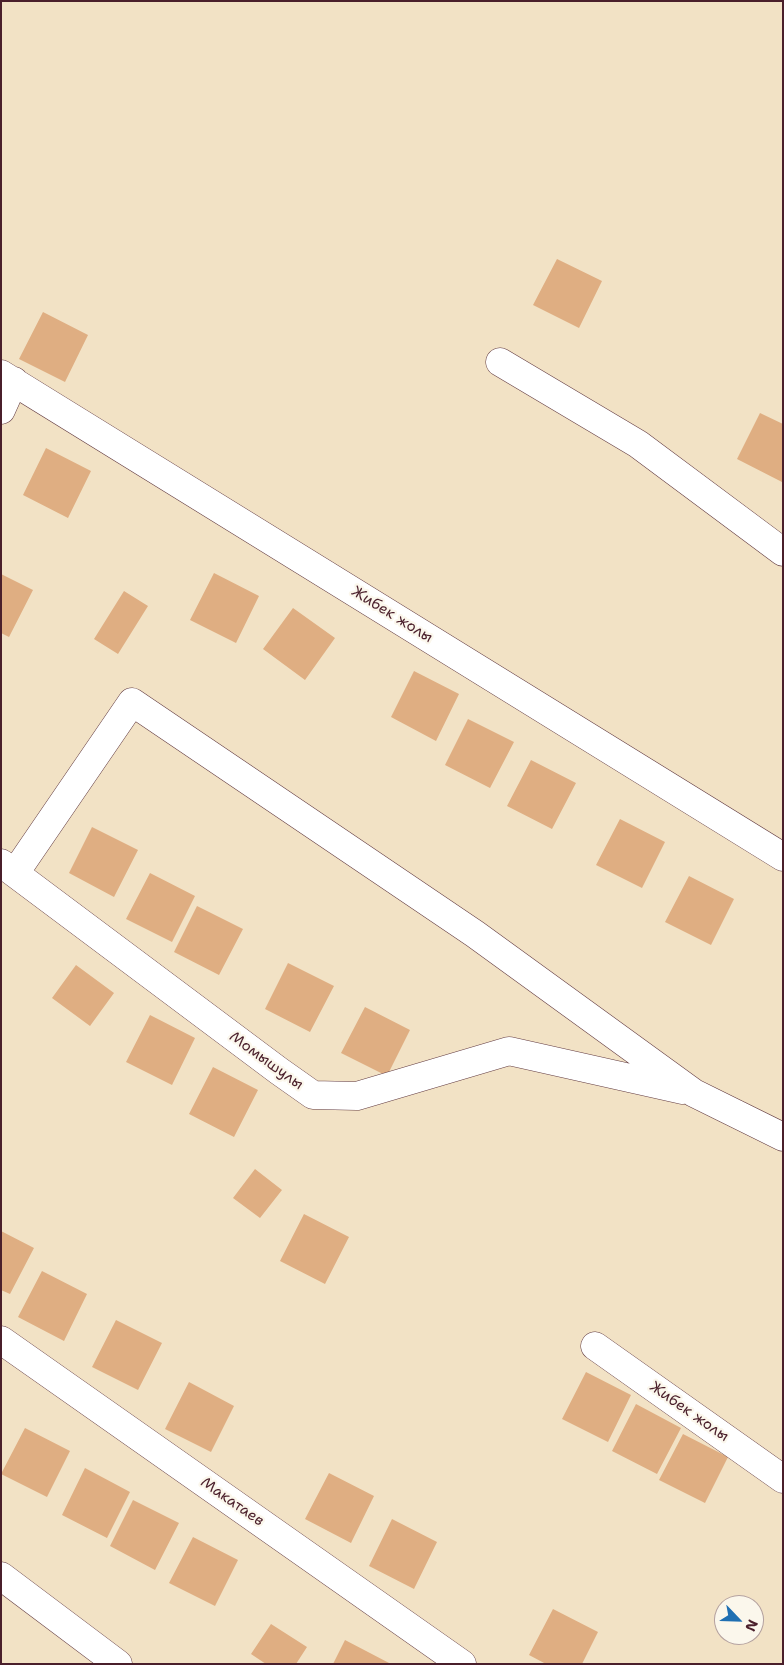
<!DOCTYPE html>
<meta charset="utf-8">
<style>
body{margin:0}
#map{position:relative;width:784px;height:1665px;overflow:hidden;background:#f2e2c5;font-family:"Shantell Sans",sans-serif}
canvas{display:block}
.frame{position:absolute;inset:0;border:2px solid #4a1f2b;pointer-events:none}
.north{position:absolute;left:714px;top:1595px;width:50px;height:50px;box-sizing:border-box;background:#fbf7ec;border:1px solid #b4a19f;border-radius:50%;rotate:114deg;font-size:14px;font-weight:700;line-height:20px;text-align:center;color:#4a1f2b}
.north::after{content:'';display:block;margin:auto;width:18px;height:22px;background:#1f6fb2;clip-path:polygon(50% 0,100% 100%,50% 72%,0 100%)}
</style>
<div id="map">
<canvas width="784" height="1665"></canvas>
<div class="frame"></div>
<div class="north">N</div>
</div>
<script>
const ctx = document.querySelector('canvas').getContext('2d');
ctx.lineJoin = 'round';
function paint(path, color) { ctx.fillStyle = color; ctx.fill(path, 'evenodd'); }
const shape = rows => new Path2D(rows.map(r => 'M' + r).join(''));
function strokePath(path, color, width, dash) { ctx.strokeStyle = color; ctx.lineWidth = width; ctx.lineCap = dash ? 'butt' : 'round'; ctx.setLineDash(dash || []); ctx.stroke(path); }
function label(font, color, halo, rows, align = 'center') {
  ctx.font = font + ' "Shantell Sans",sans-serif'; ctx.lineWidth = 4.5; ctx.setLineDash([]); ctx.textBaseline = 'middle'; ctx.strokeStyle = halo; ctx.fillStyle = color; for (const [text, x, y, turn = 0] of rows) {
    ctx.save(); ctx.translate(x, y); ctx.rotate((+turn || 0) * Math.PI / 180); ctx.textAlign = isNaN(turn) ? turn : align; if (halo) ctx.strokeText(text, 0, 0); ctx.fillText(text, 0, 0); ctx.restore();
  }
}
paint(shape([
 [557,259,602,281,579,328,533,305],
 [43,312,88,335,65,382,19,359],
 [760,413,783,424,782,482,737,459],
 [46,448,91,471,68,518,23,495],
 [214,573,259,596,236,643,190,620],
 [1,574,33,590,9,637,1,633],
 [124,591,148,606,118,654,94,639],
 [293,608,335,638,305,680,263,649],
 [414,671,459,694,436,741,391,717],
 [468,719,514,742,490,788,445,765],
 [531,760,576,783,552,829,507,806],
 [620,819,665,842,642,888,596,865],
 [92,827,138,850,114,897,69,873],
 [150,873,195,896,172,942,126,919],
 [689,876,734,899,711,945,665,922],
 [197,906,243,929,219,975,174,952],
 [288,963,334,986,310,1032,265,1009],
 [76,965,114,993,90,1026,52,998],
 [365,1007,410,1030,387,1076,341,1053],
 [150,1015,195,1038,172,1085,126,1062],
 [213,1067,258,1090,234,1137,189,1114],
 [255,1169,282,1190,260,1218,233,1198],
 [304,1214,349,1237,325,1284,280,1261],
 [1,1231,34,1248,10,1294,1,1290],
 [42,1271,87,1294,64,1341,18,1317],
 [116,1320,162,1343,138,1390,92,1367],
 [586,1372,631,1395,608,1442,562,1419],
 [189,1382,234,1406,211,1452,165,1429],
 [636,1404,681,1428,657,1474,612,1451],
 [25,1428,70,1451,47,1497,1,1474],
 [683,1434,728,1457,705,1503,659,1480],
 [85,1468,130,1492,107,1538,62,1515],
 [329,1473,374,1496,351,1543,305,1519],
 [133,1500,179,1523,155,1570,110,1546],
 [392,1519,437,1542,414,1589,369,1566],
 [193,1537,238,1560,215,1606,169,1583],
 [553,1609,598,1632,582,1664,546,1664,529,1655],
 [271,1624,307,1647,296,1664,266,1664,251,1654],
 [345,1640,391,1664,333,1664]
]), '#dfae82');
const minor = shape([
 [500,362,638,444,783,552],
 [1,374,783,857],
 [1,410,14,381],
 [1,863,279,1071,313,1095,357,1096,509,1051,683,1090],
 [15,873,132,702,475,934,694,1093,783,1137],
 [1,1340,462,1664],
 [595,1346,783,1479],
 [1,1576,118,1664]
]);
strokePath(minor, '#633c42', 29);
strokePath(minor, '#fff', 28);
label('15px', '#4a1f2b', '#fbf7ec', [
 ["Жибек жолы",392,615,32],
 ["Момышулы",266,1061,36],
 ["Жибек жолы",689,1412,35],
 ["Макатаев",232,1502,35]
]);
</script>
